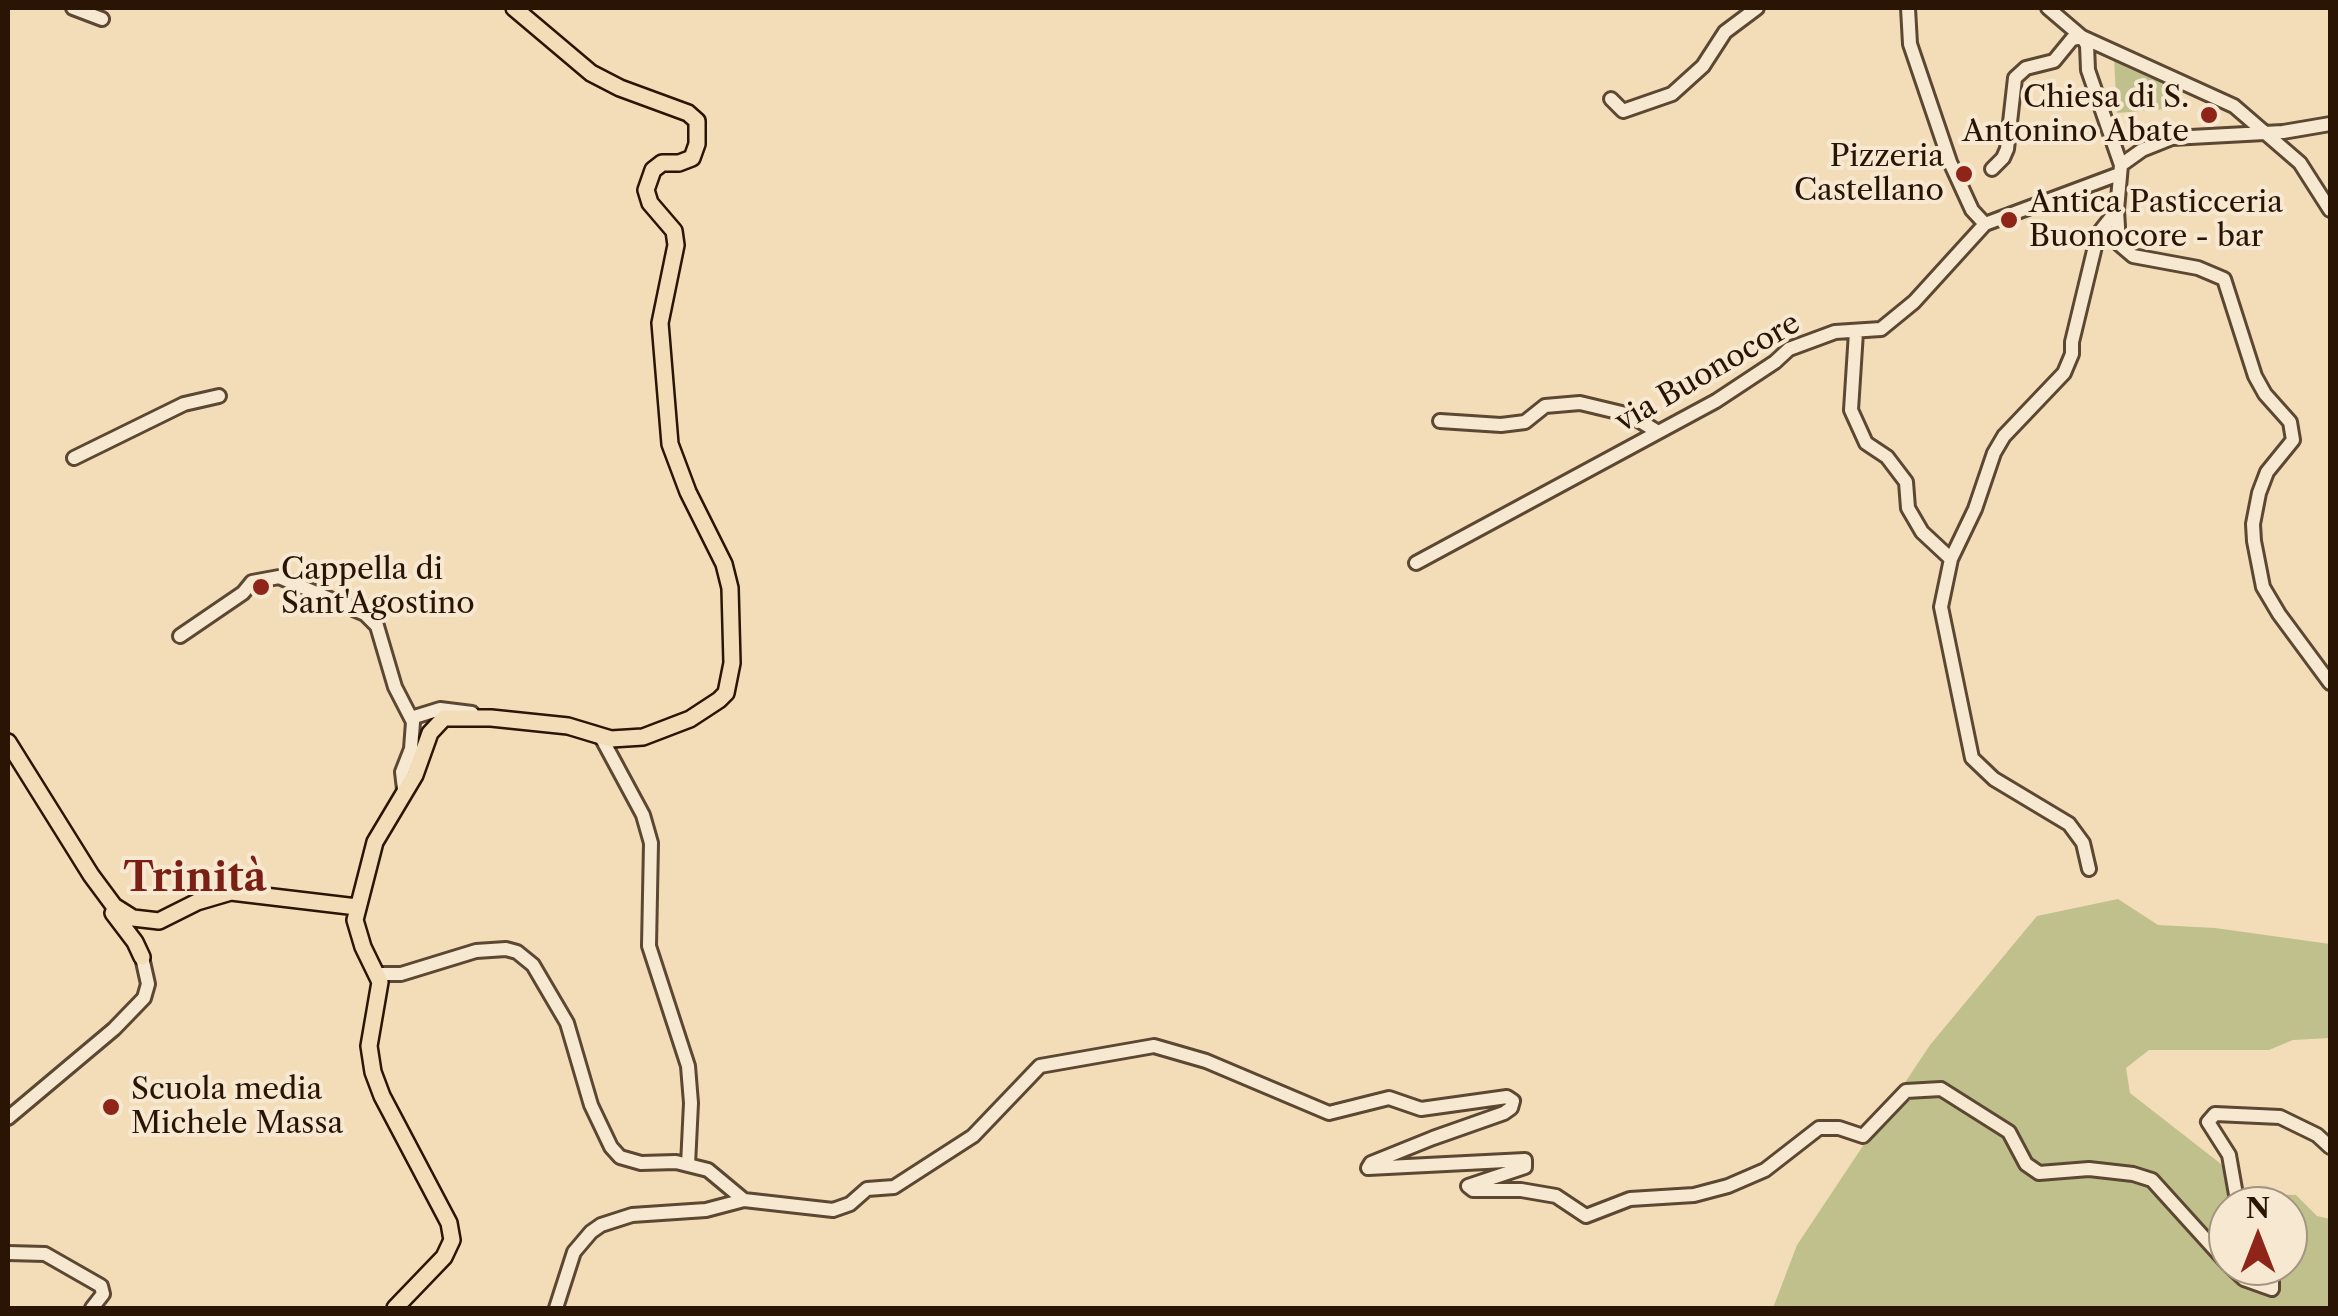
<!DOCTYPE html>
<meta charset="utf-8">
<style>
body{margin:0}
#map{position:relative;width:2338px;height:1316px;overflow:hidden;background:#f3ddb8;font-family:"Libre Caslon Text",serif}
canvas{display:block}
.frame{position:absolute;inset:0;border:10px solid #2a1505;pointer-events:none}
.north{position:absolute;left:2208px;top:1186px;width:100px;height:100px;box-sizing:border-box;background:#f7e9d1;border:2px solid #a5947f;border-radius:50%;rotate:0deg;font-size:28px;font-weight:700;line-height:40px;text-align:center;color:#2a1505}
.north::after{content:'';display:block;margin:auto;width:35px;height:45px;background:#8f2418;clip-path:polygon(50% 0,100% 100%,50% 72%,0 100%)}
</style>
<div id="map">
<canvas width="2338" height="1316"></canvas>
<div class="frame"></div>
<div class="north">N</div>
</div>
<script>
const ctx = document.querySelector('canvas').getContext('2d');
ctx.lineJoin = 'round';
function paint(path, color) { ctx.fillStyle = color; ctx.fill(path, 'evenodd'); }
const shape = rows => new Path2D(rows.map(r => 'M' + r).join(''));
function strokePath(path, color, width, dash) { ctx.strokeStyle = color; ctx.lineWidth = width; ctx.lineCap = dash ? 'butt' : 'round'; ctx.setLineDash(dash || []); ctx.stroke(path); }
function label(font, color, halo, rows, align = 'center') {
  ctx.font = font + ' "Libre Caslon Text",serif'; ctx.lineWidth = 8; ctx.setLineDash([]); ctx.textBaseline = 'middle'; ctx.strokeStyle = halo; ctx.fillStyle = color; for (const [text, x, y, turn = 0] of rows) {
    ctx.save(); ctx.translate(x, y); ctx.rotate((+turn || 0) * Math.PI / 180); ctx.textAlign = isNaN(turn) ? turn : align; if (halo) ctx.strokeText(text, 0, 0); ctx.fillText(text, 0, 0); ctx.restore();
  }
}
paint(shape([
 [2114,58,2163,82,2165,109,2117,113],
 [2118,899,2158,925,2215,928,2330,944,2330,1038,2293,1040,2269,1050,2149,1050,2126,1068,2130,1093,2221,1164,2242,1193,2296,1195,2317,1216,2330,1219,2330,1308,1773,1308,1797,1245,1930,1045,2037,916],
 [2228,1206,2288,1206,2288,1266,2228,1266]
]), '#bfc08c');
const minor = shape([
 [73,8,102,19],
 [1908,8,1910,44,1950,162,1972,210,1985,224],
 [2048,8,2082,37,2234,106,2300,163,2330,210],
 [1611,99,1623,111,1672,94,1703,66,1725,32,1757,8],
 [2121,165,2142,150,2172,138,2283,132,2330,124],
 [1992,169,2003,158,2007,149,2015,78,2026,68,2054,61,2072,39,2082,37,2087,45,2088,70,2121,165,2117,210,2119,244,2133,256,2198,268,2224,279,2255,376,2265,394,2290,422,2293,440,2267,472,2259,493,2253,524,2254,541,2263,587,2279,614,2330,683],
 [1856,332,1851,410,1866,443,1887,457,1906,482,1908,508,1922,532,1951,559],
 [1440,421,1501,425,1525,422,1545,406,1580,403,1630,415,1658,432],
 [74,458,184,404,219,396],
 [1416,563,1716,401,1775,362,1789,349,1835,332,1881,329,1914,302,1985,224,2119,174],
 [180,636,243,593,252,582,279,577,365,614,377,626,395,687,413,722,411,749,402,772,404,789],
 [411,718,440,709,472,713],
 [601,737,643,815,651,843,649,946,688,1066,691,1103,688,1165],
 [2089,869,2083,843,2069,824,1994,779,1972,758,1941,607,1951,559,1975,509,1994,453,2004,436,2064,373,2072,354,2072,342,2098,234,2117,210],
 [377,974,401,974,476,951,506,949,517,952,533,965,567,1023,591,1105,611,1147,620,1157,641,1163,676,1162,708,1170,744,1200,833,1210,850,1204,867,1189,894,1187,973,1136,1040,1066,1154,1046,1206,1061,1329,1113,1389,1098,1421,1109,1507,1097,1513,1101,1511,1108,1504,1113,1433,1138,1371,1163,1368,1168,1525,1160,1525,1167,1468,1186,1473,1190,1521,1190,1556,1196,1586,1216,1630,1199,1694,1195,1728,1186,1765,1170,1819,1128,1839,1128,1863,1136,1906,1091,1941,1089,2009,1132,2026,1164,2039,1173,2089,1169,2133,1174,2152,1180,2228,1264],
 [8,1118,114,1029,144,998,148,984,142,957],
 [2238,1206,2229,1155,2208,1122,2215,1114,2280,1117,2317,1135,2330,1147],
 [8,1253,45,1254,101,1286,103,1294,92,1308],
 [2230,1266,2244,1279,2272,1289,2272,1279,2257,1266],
 [556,1308,574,1252,591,1232,601,1225,632,1215,706,1210,744,1200]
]);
const major = shape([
 [8,742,91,875,114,906,133,918,159,921,197,902,231,892,357,907],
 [113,913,135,942,142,957],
 [395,1308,444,1257,452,1240,449,1223,382,1096,373,1072,369,1046,380,982,363,947,355,920,375,842,415,775,430,733,444,718,491,718,568,726,611,739,643,737,690,719,719,700,726,693,732,663,730,588,724,564,688,492,670,444,660,323,676,245,674,231,650,203,646,190,653,170,662,163,679,163,692,158,697,144,697,121,688,113,620,88,591,73,514,8]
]);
strokePath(minor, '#5c4732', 18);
strokePath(major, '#2a1505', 20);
strokePath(minor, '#f7e9d1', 12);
strokePath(major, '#f3ddb8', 15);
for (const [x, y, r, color] of [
 [2209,115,10,"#8f2418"],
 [1964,174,10,"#8f2418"],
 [2009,220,10,"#8f2418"],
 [261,587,10,"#8f2418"],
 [111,1107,10,"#8f2418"]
]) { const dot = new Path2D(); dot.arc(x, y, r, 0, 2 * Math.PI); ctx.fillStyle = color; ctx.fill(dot); strokePath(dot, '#f7e9d1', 4); }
label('30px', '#2a1505', '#f7e9d1', [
 ["Chiesa di S.",2189,98,"right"],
 ["Antonino Abate",2189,132,"right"],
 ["Pizzeria",1944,157,"right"],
 ["Castellano",1944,191,"right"],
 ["Antica Pasticceria",2029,203],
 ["Buonocore - bar",2029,237],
 ["Cappella di",281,570],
 ["Sant'Agostino",281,604],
 ["Scuola media",131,1090],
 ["Michele Massa",131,1124]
], 'left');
label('30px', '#2a1505', '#f7e9d1', [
 ["via Buonocore",1708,373,-30]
]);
label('bold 40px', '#7a1f14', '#f7e9d1', [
 ["Trinità",195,879]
]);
</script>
